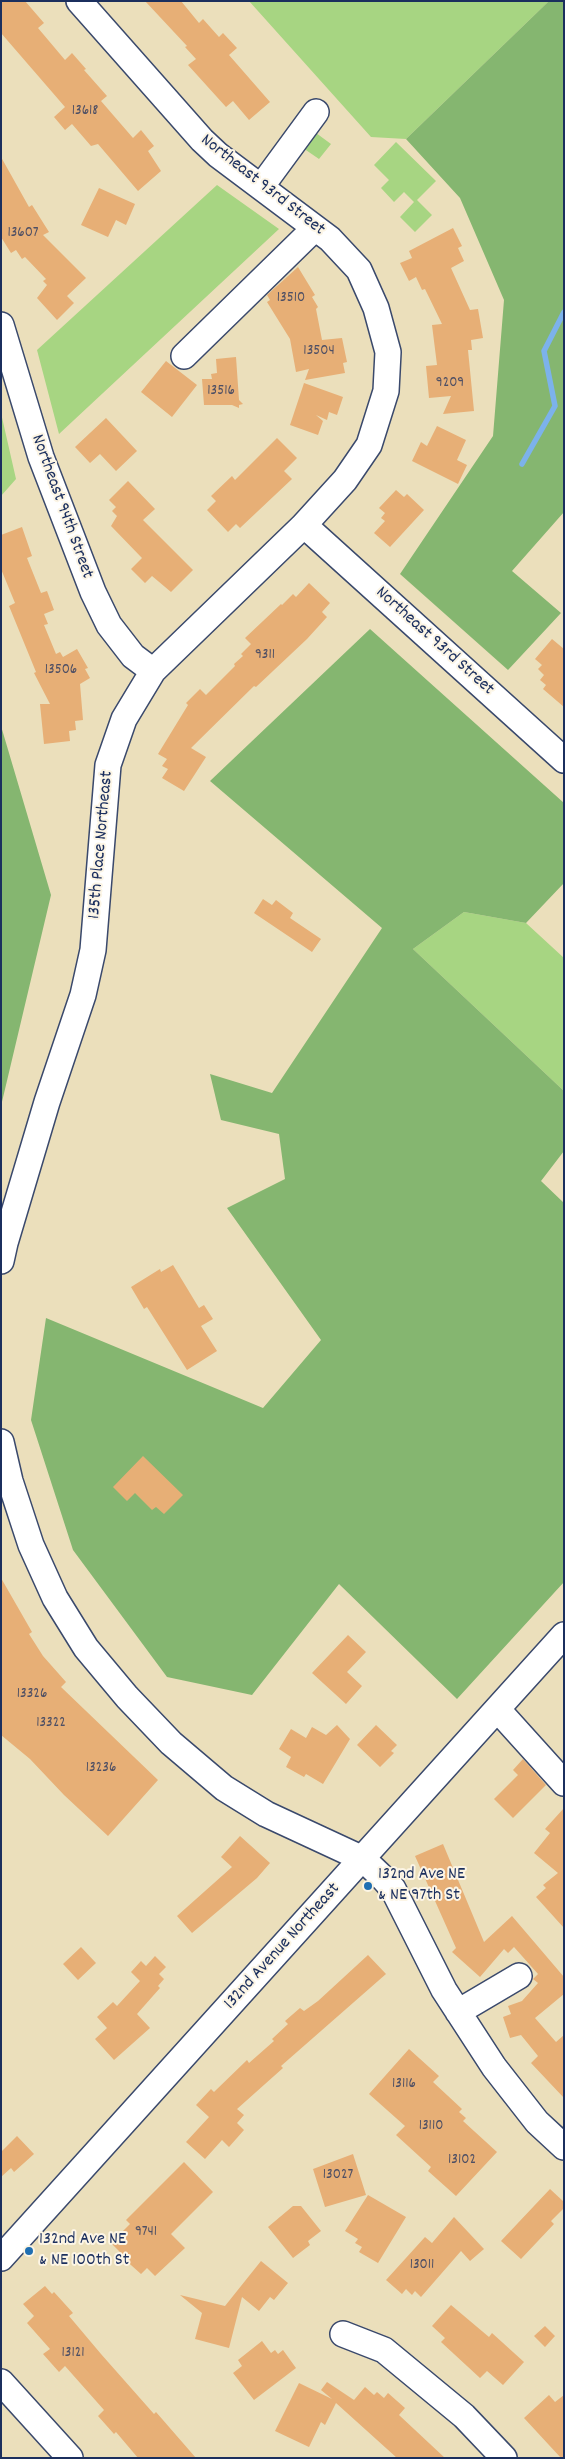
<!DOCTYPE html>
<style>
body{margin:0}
#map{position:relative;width:565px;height:2459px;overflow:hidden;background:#ebdfbb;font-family:Dekko,sans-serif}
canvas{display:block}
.frame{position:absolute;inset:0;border:2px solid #1b2f5e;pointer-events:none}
</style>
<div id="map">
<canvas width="565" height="2459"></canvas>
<div class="frame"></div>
</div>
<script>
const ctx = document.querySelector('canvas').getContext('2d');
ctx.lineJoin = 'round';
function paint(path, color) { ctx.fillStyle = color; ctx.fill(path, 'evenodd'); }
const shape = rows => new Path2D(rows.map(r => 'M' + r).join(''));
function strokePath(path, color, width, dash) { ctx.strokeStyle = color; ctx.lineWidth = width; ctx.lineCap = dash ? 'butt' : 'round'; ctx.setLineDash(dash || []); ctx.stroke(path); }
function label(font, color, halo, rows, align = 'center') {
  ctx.font = font + ' Dekko,sans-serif'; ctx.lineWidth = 4; ctx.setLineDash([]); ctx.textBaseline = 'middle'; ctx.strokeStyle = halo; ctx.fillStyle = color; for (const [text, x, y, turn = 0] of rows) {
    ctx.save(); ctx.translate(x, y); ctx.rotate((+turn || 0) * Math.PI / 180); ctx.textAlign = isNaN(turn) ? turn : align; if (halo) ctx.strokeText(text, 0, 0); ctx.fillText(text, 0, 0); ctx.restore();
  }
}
paint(shape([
 [249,1,549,1,406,139,371,137],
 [312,130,331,144,319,159,300,146],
 [396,142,436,181,417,200,432,215,415,232,400,217,414,202,404,192,394,202,381,188,389,180,374,165],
 [217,185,279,229,59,434,37,350],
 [1,413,16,479,1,496],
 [464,912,526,923,564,958,564,1091,413,949]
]), '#a7d582');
paint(shape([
 [549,1,564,1,564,512,512,571,561,613,508,670,400,574,493,436,504,300,460,198,406,139],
 [370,629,564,803,564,883,526,923,464,912,413,949,564,1091,564,1151,541,1181,564,1203,564,1582,457,1699,339,1584,252,1695,167,1677,73,1550,31,1420,46,1318,263,1408,321,1340,227,1208,285,1179,279,1134,221,1120,210,1074,272,1093,382,928,210,781],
 [1,726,51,895,1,1106]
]), '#85b670');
strokePath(shape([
 [522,464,555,406,544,351,564,312]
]), '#7cb2eb', 5.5);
paint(shape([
 [1,1,25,1,44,23,38,28,65,60,72,53,86,69,84,70,107,96,101,101,133,138,141,130,154,146,148,151,161,171,138,191,98,144,91,146,72,124,65,130,54,117,65,107,1,33],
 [145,1,181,1,199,23,203,19,219,37,223,33,237,48,229,55,270,102,249,120,233,101,226,107,188,65,196,59,185,47,187,46],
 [1,157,29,207,32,205,49,232,43,235,86,278,67,296,74,303,57,320,37,298,47,285,43,281,46,279,25,257,22,259,16,250,11,253,1,237],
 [99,188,135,204,126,225,116,220,108,237,81,225],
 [453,228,462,246,458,248,464,261,451,268,470,310,478,309,483,338,471,340,472,350,468,350,474,411,443,414,451,396,429,398,426,366,437,365,432,325,442,324,425,289,422,290,416,277,409,281,400,263,412,258,409,251],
 [298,267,315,295,312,297,318,307,316,309,322,340,342,338,347,362,343,363,345,373,305,380,309,369,296,372,290,339,267,302,270,300,267,295],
 [236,357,239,400,243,404,239,405,239,408,232,405,204,405,202,379,212,379,211,374,217,373,216,359],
 [166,361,197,385,172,417,141,392],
 [304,383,343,397,337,415,329,412,327,420,316,415,323,421,318,435,290,425],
 [106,418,137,451,116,471,100,454,90,463,75,447],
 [437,426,466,440,457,460,467,465,458,484,412,461,421,442,427,446],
 [277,438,297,458,284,471,292,479,240,528,236,524,228,532,207,510,216,501,211,496,232,476,235,480],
 [128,481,155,509,143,520,193,570,171,592,152,576,145,583,131,569,142,558,111,526,117,516,112,511,116,507,109,500],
 [396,490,404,497,407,494,424,510,390,547,374,533,385,521,381,518,385,513,379,508],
 [22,527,32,556,27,558,41,593,47,591,54,610,44,614,48,624,44,625,56,654,60,652,63,657,77,649,88,668,85,669,90,678,80,684,83,720,75,721,76,730,69,731,70,741,44,744,40,704,50,704,34,673,36,672,9,606,15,603,1,569,1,535],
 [309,583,330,603,322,612,327,617,307,639,256,687,254,686,191,748,206,757,184,791,162,778,168,769,162,766,167,759,158,754,188,705,186,703,200,689,206,695,235,666,234,664,243,656,241,654,251,644,245,638,281,604,282,605,293,594,296,597],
 [552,639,564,649,564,707,543,689,546,685,540,680,544,675,538,669,542,665,535,659],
 [263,899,272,905,276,900,293,913,290,918,321,939,312,952,254,913],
 [173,1265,199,1308,204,1305,213,1319,201,1326,217,1351,187,1370,147,1307,144,1309,131,1287,160,1269,161,1272],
 [143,1456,183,1495,164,1514,156,1507,152,1510,135,1493,127,1501,113,1487],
 [1,1578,32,1632,29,1634,43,1656,66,1682,61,1687,158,1780,108,1836,64,1795,30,1759,1,1735],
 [348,1635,366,1652,347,1672,362,1686,346,1704,312,1673],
 [337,1725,350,1739,323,1784,306,1774,304,1777,286,1767,291,1757,279,1749,291,1729,306,1738,312,1727,326,1735],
 [376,1725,397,1745,391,1751,394,1753,380,1767,357,1745],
 [523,1759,546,1785,513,1818,494,1799,518,1775,513,1770],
 [564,1808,564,1928,536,1897,546,1888,543,1885,558,1873,534,1853,550,1833,545,1829],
 [240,1836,270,1863,257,1878,192,1933,177,1916,232,1867,221,1857],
 [443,1844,484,1942,512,1916,564,1977,564,1994,535,2018,556,2042,564,2035,564,2098,531,2063,538,2056,521,2035,510,2038,503,2017,511,2014,508,2006,522,2001,538,1983,533,1979,538,1974,514,1947,508,1953,504,1949,480,1977,452,1952,456,1948,415,1856],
 [81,1947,96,1963,78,1980,63,1964],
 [368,1955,386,1974,281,2066,283,2068,237,2109,244,2115,237,2123,244,2130,229,2147,222,2140,205,2159,186,2142,209,2117,196,2105,211,2089,214,2092,247,2060,249,2063,274,2041,272,2039,288,2024,285,2021,300,2008,304,2011,318,2001],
 [155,1956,166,1967,159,1974,164,1979,158,1986,160,1988,137,2014,150,2028,114,2060,95,2039,107,2028,97,2017,113,2002,117,2006,140,1981,131,1972,141,1961,146,1966],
 [409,2049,439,2076,433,2082,462,2109,459,2112,466,2118,463,2121,497,2152,456,2196,428,2171,431,2167,396,2135,405,2126,369,2094],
 [17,2136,34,2154,14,2172,11,2168,1,2177,1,2152],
 [353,2154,366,2195,325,2207,313,2169],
 [184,2162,213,2192,171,2234,185,2248,155,2276,147,2268,141,2274,122,2257,124,2256,111,2243,130,2224,126,2220],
 [550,2189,564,2202,564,2208,551,2221,554,2224,521,2259,501,2241],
 [368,2195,406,2217,378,2263,359,2252,362,2247,355,2243,358,2239,345,2231],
 [293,2206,301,2206,321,2231,308,2241,310,2245,293,2258,268,2227],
 [454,2217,484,2249,470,2261,461,2251,421,2297,415,2291,412,2295,406,2289,402,2294,386,2280,425,2237,432,2243],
 [261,2261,288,2283,274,2300,270,2297,259,2311,242,2297,229,2348,195,2339,202,2313,180,2295,225,2306],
 [45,2286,52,2294,54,2292,73,2313,69,2316,101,2354,154,2414,156,2412,196,2458,138,2458,116,2432,114,2434,98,2416,104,2410,65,2366,59,2372,43,2354,50,2349,27,2323,34,2316,23,2304],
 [451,2305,489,2337,492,2333,524,2362,503,2385,487,2371,480,2378,441,2342,445,2338,432,2326],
 [545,2326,555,2336,545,2347,534,2336],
 [262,2341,271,2353,275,2350,278,2354,283,2350,296,2368,254,2400,233,2373,242,2366,238,2360],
 [327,2382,354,2400,365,2387,374,2395,377,2392,384,2398,388,2393,405,2408,399,2415,445,2458,397,2458,336,2403,325,2425,321,2422,309,2447,275,2431,299,2383,332,2399,321,2390],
 [549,2395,555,2402,564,2395,564,2458,561,2458,524,2418]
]), '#e7af76');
const minor = shape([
 [261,187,316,112],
 [1,325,41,457,93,592,109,625,133,656,153,671],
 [184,356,315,228],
 [304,525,564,760],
 [1,1261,5,1243,47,1102,83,995,93,950,108,765,124,719,153,671,304,525,345,480,369,445,386,391,388,352,376,308,359,270,330,239,218,155,202,140,79,1],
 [1,1442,10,1481,31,1545,55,1598,86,1648,127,1697,171,1743,224,1788,266,1814,363,1859,383,1878,393,1889,444,1990,494,2067,537,2122,564,2147],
 [498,1710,564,1783],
 [458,2012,519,1976],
 [1,2258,564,1635],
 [343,2334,384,2350,464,2416,504,2458],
 [1,2382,70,2458]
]);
strokePath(minor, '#3a496c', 28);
strokePath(minor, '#fff', 25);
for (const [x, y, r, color] of [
 [368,1886,5,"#1f6fb2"],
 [29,2251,5,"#1f6fb2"]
]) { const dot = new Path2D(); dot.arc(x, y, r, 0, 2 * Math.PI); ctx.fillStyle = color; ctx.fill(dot); strokePath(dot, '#fcf5e5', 2); }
label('15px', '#4e4f64', null, [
 ["13618",85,112],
 ["13607",23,234],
 ["13510",291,299],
 ["13504",319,352],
 ["9209",450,384],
 ["13516",221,392],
 ["9311",265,656],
 ["13506",61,671],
 ["13326",32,1695],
 ["13322",51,1724],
 ["13236",101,1769],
 ["13116",404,2085],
 ["13110",431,2127],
 ["13102",462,2161],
 ["13027",338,2176],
 ["9741",146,2233],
 ["13011",422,2266],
 ["13121",73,2354]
]);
label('18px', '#1b2f5e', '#fcf5e5', [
 ["Northeast 93rd Street",262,186,38],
 ["Northeast 94th Street",61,507,70],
 ["Northeast 93rd Street",434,642,42],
 ["135th Place Northeast",102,845,-85],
 ["132nd Avenue Northeast",283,1947,-48]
]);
label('18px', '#1b2f5e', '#fcf5e5', [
 ["132nd Ave NE",378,1876],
 ["& NE 97th St",378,1897],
 ["132nd Ave NE",39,2241],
 ["& NE 100th St",39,2262]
], 'left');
</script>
